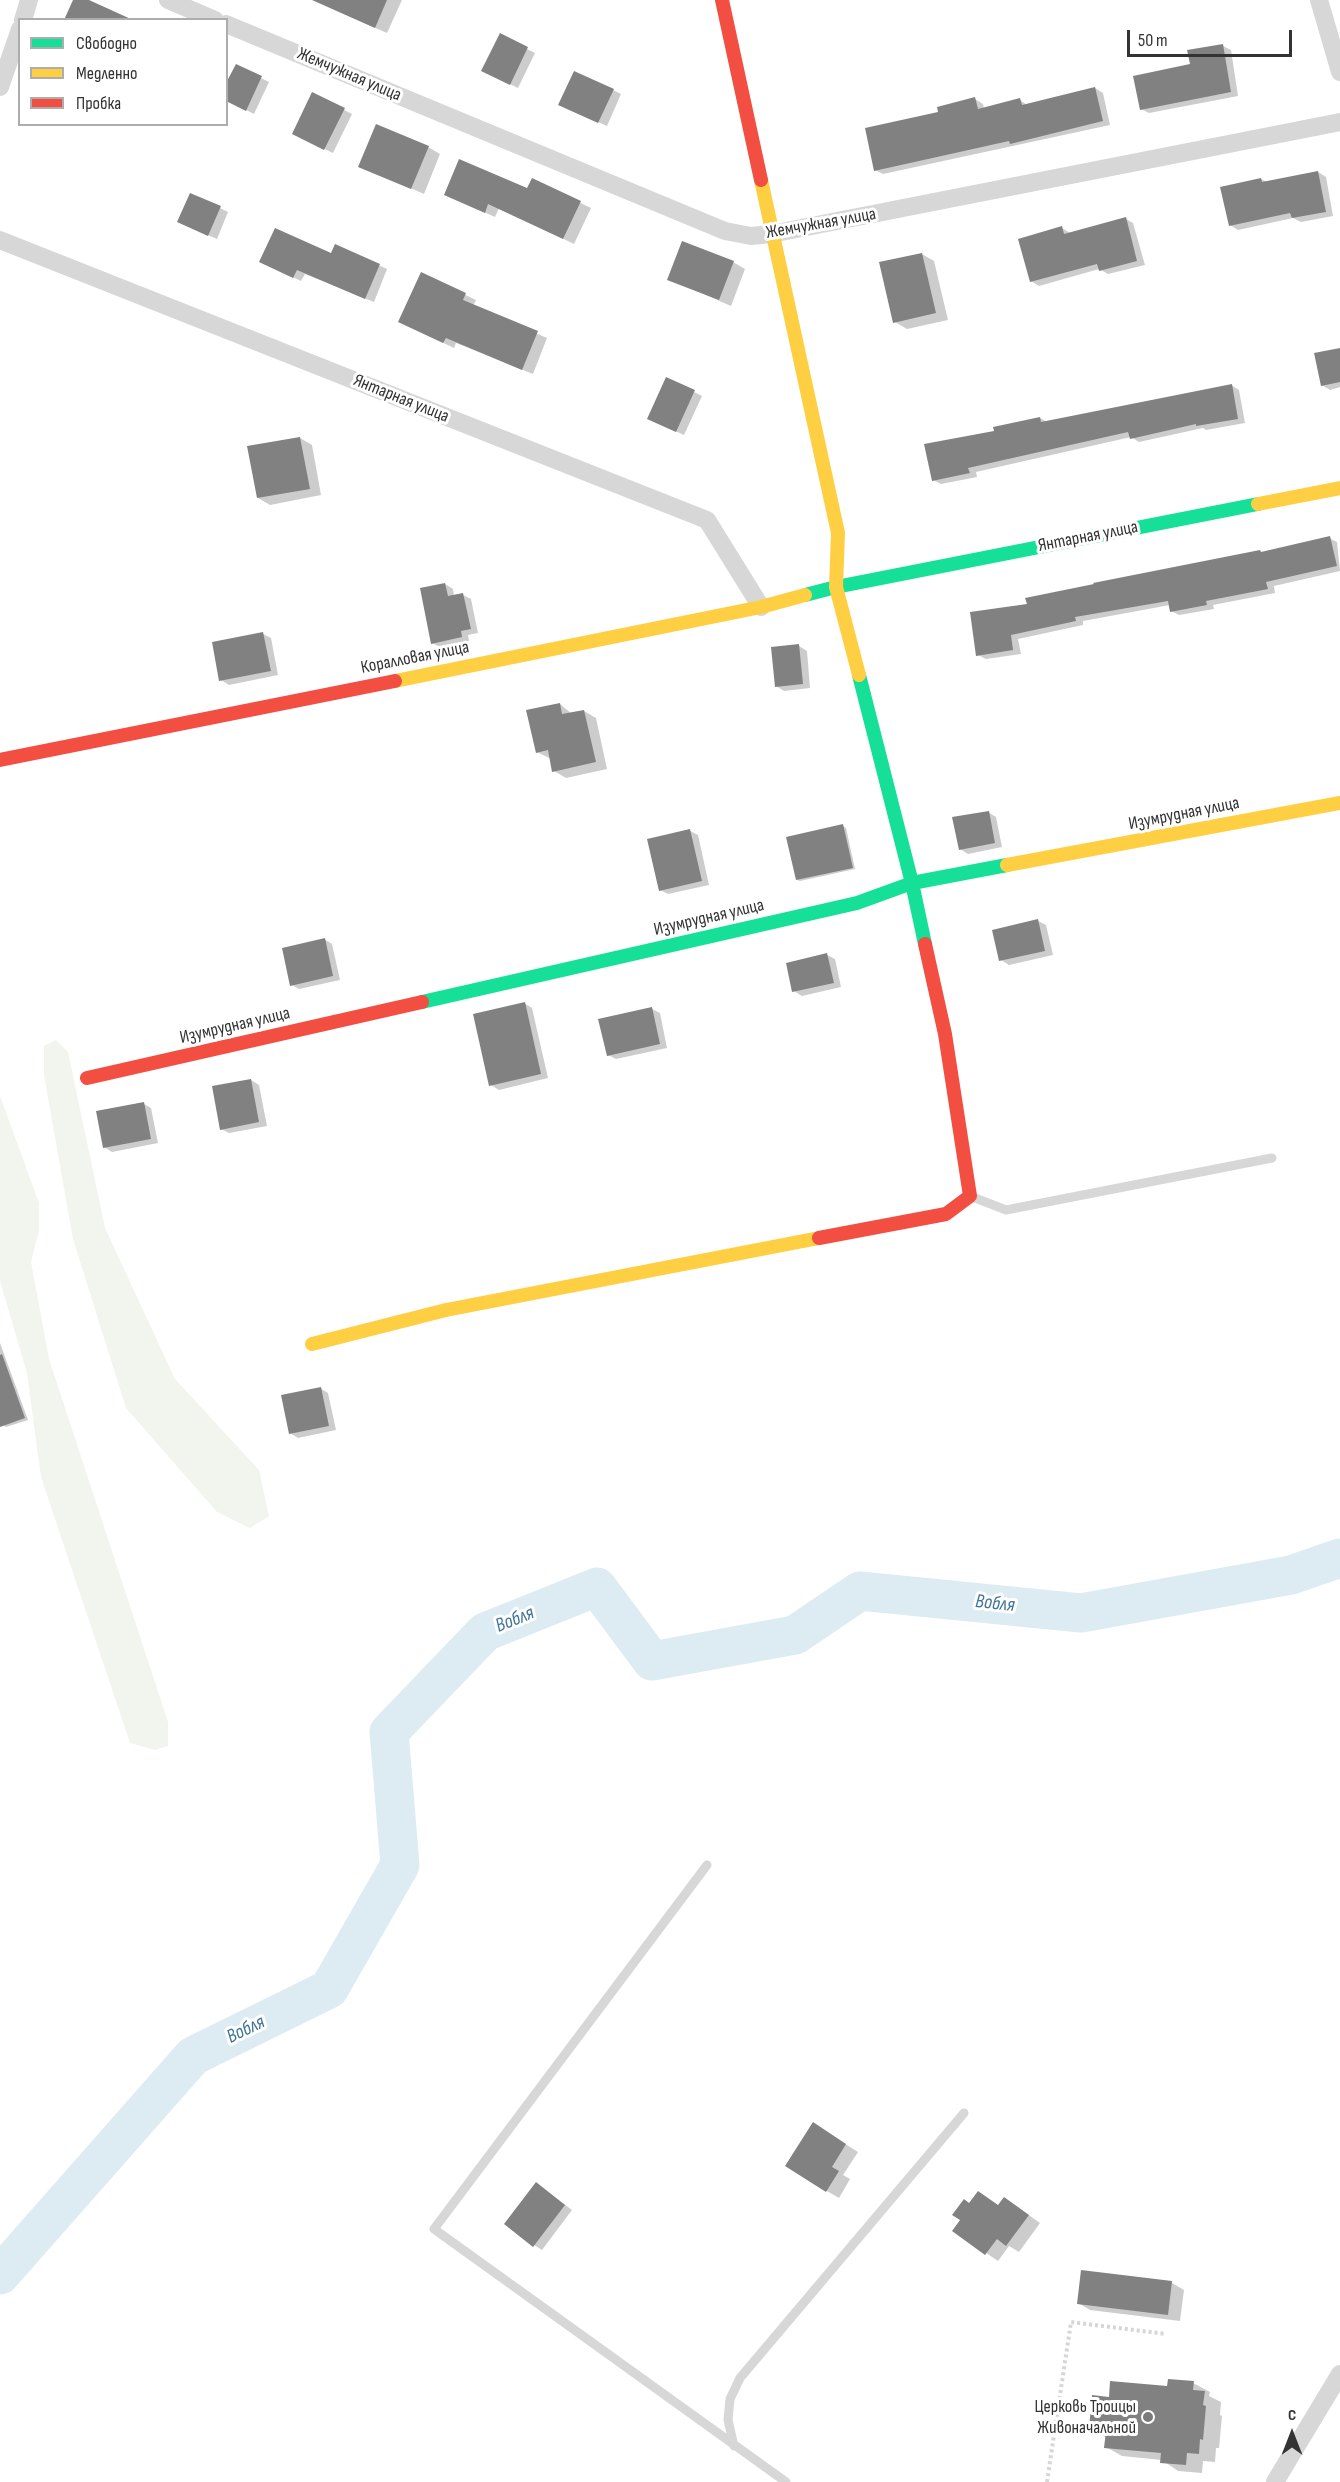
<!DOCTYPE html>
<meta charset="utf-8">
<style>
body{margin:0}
#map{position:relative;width:1340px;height:2482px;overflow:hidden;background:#fff;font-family:"Sofia Sans Condensed",sans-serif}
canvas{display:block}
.legend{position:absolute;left:18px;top:18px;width:210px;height:108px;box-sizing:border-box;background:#fff;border:2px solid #adadad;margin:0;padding:8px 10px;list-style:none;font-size:18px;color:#333}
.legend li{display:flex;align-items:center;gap:12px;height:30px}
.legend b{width:30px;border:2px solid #adadad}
.north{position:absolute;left:1262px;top:2404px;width:60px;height:60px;-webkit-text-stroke:4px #fff;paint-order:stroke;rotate:0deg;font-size:16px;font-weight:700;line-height:24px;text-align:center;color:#333}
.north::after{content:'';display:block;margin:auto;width:21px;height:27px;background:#333;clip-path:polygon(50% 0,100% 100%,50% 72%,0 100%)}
.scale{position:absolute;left:1127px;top:30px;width:165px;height:27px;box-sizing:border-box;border:3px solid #333;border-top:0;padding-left:8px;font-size:18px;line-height:21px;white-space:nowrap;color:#333;-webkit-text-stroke:4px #fff;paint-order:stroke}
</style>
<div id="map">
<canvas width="1340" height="2482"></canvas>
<ul class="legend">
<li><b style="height:8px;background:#16e098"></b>Свободно</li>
<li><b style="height:8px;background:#ffcf43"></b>Медленно</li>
<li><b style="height:8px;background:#f24e42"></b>Пробка</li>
</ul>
<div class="north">С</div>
<div class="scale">50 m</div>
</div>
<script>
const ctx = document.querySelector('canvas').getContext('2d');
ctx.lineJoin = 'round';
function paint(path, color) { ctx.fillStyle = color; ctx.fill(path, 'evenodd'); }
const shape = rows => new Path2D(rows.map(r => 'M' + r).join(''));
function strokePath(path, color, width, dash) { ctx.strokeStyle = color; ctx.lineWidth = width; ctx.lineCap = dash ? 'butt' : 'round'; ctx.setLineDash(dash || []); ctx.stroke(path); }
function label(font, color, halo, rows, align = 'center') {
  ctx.font = font + ' "Sofia Sans Condensed",sans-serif'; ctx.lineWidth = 6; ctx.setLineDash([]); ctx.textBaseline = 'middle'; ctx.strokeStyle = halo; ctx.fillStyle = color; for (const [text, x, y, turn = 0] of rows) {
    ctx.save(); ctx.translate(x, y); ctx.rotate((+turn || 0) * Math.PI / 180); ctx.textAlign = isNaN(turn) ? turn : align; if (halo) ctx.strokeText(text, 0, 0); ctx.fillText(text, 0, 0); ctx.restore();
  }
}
paint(shape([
 [56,1040,68,1052,105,1228,175,1379,259,1470,269,1516,250,1528,217,1512,126,1408,73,1239,44,1075,44,1046],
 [0,1096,39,1203,39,1231,31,1262,49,1359,168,1722,168,1746,155,1750,130,1743,41,1477,27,1373,0,1281]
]), '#f1f5ed');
paint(shape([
 [327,0,402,0,387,33,337,11,325,4],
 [1223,46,1231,50,1238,96,1149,113,1141,109,1192,65],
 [527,49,535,53,518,88,491,75],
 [236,66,269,82,254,114,226,100],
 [1095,88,1103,93,1110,125,883,174,875,170,940,113,975,99,983,104,984,109,1020,100,1027,105],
 [613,90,621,94,607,126,568,109],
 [313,94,352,114,333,153,301,138],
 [428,147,440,154,424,194,360,166],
 [1318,172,1326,177,1333,216,1301,222,1293,218,1238,230,1230,225,1261,179,1267,182],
 [532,180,591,208,574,244,499,208,495,217,446,195,528,190],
 [220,208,228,212,217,239,187,226],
 [1126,219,1133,223,1145,265,1108,274,1099,269,1039,286,1031,281,1062,228,1070,233],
 [336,246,387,269,374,302,305,274,301,281,269,266,332,255],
 [922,254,934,261,948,320,907,329,895,322],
 [733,262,745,269,731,306,669,279],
 [422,274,476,300,473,306,547,338,533,374,456,343,454,348,410,327],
 [1340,349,1340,387,1330,390,1322,385],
 [1231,385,1239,390,1245,423,1206,430,1203,428,1139,442,1131,437,976,472,977,477,941,484,933,480,996,432,1040,418,1047,422],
 [694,392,702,396,684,435,657,423],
 [300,438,312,445,321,495,270,505,258,498],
 [1329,538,1337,542,1340,571,1274,586,1275,593,1213,605,1214,609,1179,615,1171,611,1170,605,1083,621,1083,625,1018,639,1021,654,986,659,978,655,1029,605],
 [445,584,453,589,454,596,463,595,471,599,478,633,468,635,469,641,440,647,432,643],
 [263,634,271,638,278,675,229,685,221,680],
 [799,646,807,651,810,688,784,691,776,686],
 [560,704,572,714,584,711,596,718,607,769,566,778,554,771,551,759,537,752],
 [988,812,996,817,1002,847,968,854,960,849],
 [843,826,846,828,855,869,800,881,797,880],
 [690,831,698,835,709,885,668,894,660,890],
 [1038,921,1046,925,1053,955,1009,965,1001,960],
 [324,939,332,944,340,980,299,989,292,985],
 [827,955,835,959,841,987,802,996,794,991],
 [524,1003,532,1008,548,1078,499,1090,491,1085],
 [652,1009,660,1013,667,1048,616,1059,608,1055],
 [251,1080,259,1085,267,1126,229,1133,221,1129],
 [144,1104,151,1108,158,1143,112,1152,104,1147],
 [0,1343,28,1420,6,1427,3,1425,0,1417],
 [320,1388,328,1393,336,1430,298,1438,290,1433],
 [825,2131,858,2152,843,2175,850,2179,839,2198,827,2191],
 [544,2189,572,2210,542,2250,534,2245],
 [978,2193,999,2206,1016,2206,1040,2223,1019,2252,1009,2246,998,2261,954,2231],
 [1172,2283,1184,2290,1180,2321,1090,2310,1078,2303],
 [1193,2383,1210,2392,1209,2396,1221,2402,1220,2415,1222,2416,1219,2448,1216,2448,1215,2462,1203,2461,1202,2473,1178,2471,1162,2460,1122,2456,1106,2447,1107,2438,1091,2429,1110,2398]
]), '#0003');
strokePath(shape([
 [0,2275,193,2056,329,1989,400,1865,389,1732,485,1632,597,1587,652,1661,795,1635,860,1591,1081,1613,1291,1575,1340,1558]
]), '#ddebf3', 39);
paint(shape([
 [73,0,89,0,133,20,64,20],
 [312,0,387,0,375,28],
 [500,33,528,47,510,85,481,71],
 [1223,44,1231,92,1140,110,1133,76,1190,64,1187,50],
 [236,64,262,76,246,111,226,101,226,83],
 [574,71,614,89,598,123,558,105],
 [1095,87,1103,121,1010,144,1009,141,874,171,865,128,938,112,937,107,975,97,978,109,1020,98,1022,105],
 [312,92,345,108,324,150,292,134],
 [376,124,429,146,411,189,358,167],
 [459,159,527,188,532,178,581,201,563,239,488,204,485,213,444,195],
 [1318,171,1326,212,1292,218,1290,213,1229,226,1220,187,1261,178,1262,182],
 [190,193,221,206,208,236,177,222],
 [1126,217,1137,261,1099,271,1097,264,1030,282,1018,239,1062,226,1064,234],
 [275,228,331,253,335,244,380,264,365,299,297,270,293,278,259,262],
 [682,241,734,261,719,300,667,280],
 [922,253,936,313,893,323,879,262],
 [421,272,466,293,463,300,538,331,522,370,446,338,443,343,398,322],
 [1340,348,1340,382,1321,386,1314,353],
 [666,377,695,390,676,432,647,419],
 [1232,384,1238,419,1196,426,1196,424,1130,439,1128,432,968,468,970,473,932,481,924,444,994,431,993,427,1040,417,1041,422],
 [300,437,310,489,257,498,247,446],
 [1330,536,1337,566,1266,582,1268,589,1206,601,1207,605,1170,612,1168,601,1075,617,1076,621,1011,635,1013,650,976,656,970,612,1027,604,1025,598,1094,584,1093,583,1260,550,1261,552],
 [445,583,448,596,463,593,471,629,461,631,462,637,431,644,420,588],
 [263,632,271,671,219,681,212,642],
 [799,644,803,684,775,687,771,647],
 [560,703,562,714,584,710,596,762,552,772,548,750,536,753,526,710],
 [989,811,995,843,959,850,952,817],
 [843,824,853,868,796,880,786,837],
 [690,829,702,881,659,891,647,839],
 [1038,919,1045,951,999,961,992,930],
 [325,938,333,976,290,986,282,948],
 [827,953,834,983,792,992,786,963],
 [525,1002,541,1074,489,1086,473,1014],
 [652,1007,660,1044,607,1056,598,1019],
 [251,1079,259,1122,220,1130,212,1086],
 [144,1102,151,1139,103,1148,96,1111],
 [2,1354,25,1418,0,1427,0,1355],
 [321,1387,329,1426,289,1434,281,1395],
 [813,2122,846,2144,832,2167,839,2171,826,2192,785,2166],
 [536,2182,565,2205,533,2247,504,2224],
 [978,2191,998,2205,1004,2197,1029,2215,1006,2246,997,2239,985,2255,952,2231,960,2220,952,2215,964,2199,969,2203],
 [1081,2270,1172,2281,1168,2315,1077,2304],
 [1168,2379,1194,2381,1193,2390,1205,2391,1203,2405,1206,2406,1203,2440,1200,2439,1199,2454,1187,2453,1186,2465,1160,2463,1161,2453,1104,2448,1106,2431,1089,2429,1092,2395,1109,2397,1110,2381,1167,2386]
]), '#818181');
strokePath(shape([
 [1047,2482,1071,2322,1166,2334]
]), '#d6d6d6', 4, [3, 3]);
strokePath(shape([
 [970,1196,1006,1210,1272,1158],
 [707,1865,434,2229,786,2482],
 [734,2446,728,2420,730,2399,740,2378,964,2113]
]), '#d7d7d7', 9);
strokePath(shape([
 [168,0,215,20],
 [1319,0,1340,72],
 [23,20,29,0],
 [226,24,725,231,751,236,771,234,1340,122],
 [0,87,20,29],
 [0,240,707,520,761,607],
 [1275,2482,1340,2374]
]), '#d7d7d7', 18);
strokePath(shape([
 [805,595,836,587,1258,504],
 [859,675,912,883,925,944],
 [422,1002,857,903,912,883,1007,865]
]), '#16e098', 14);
strokePath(shape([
 [761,180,838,533,836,587,859,675],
 [1258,504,1340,488],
 [395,681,761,607,805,595],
 [1007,865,1340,803],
 [312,1344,446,1310,819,1238]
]), '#ffcf43', 14);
strokePath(shape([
 [722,0,761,180],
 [0,760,395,681],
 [87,1078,422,1002],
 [819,1238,946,1214,970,1196,945,1034,925,944]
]), '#f24e42', 14);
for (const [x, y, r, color] of [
 [1148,2417,6,"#7a7a7a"]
]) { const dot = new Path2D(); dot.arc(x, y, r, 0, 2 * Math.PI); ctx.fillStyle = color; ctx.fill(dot); strokePath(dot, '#fff', 2); }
label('18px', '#333', '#fff', [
 ["Жемчужная улица",349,75,23],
 ["Жемчужная улица",821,224,-10],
 ["Янтарная улица",401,399,22],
 ["Янтарная улица",1088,537,-11],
 ["Коралловая улица",415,658,-11],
 ["Изумрудная улица",1184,814,-11],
 ["Изумрудная улица",709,918,-13],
 ["Изумрудная улица",235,1026,-13]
]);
label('18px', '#333', '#fff', [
 ["Церковь Троицы",1136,2407],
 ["Живоначальной",1136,2428]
], 'right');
label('italic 20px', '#3f7597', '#fff', [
 ["Вобля",995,1604,6],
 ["Вобля",515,1620,-22],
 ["Вобля",246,2030,-26]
]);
</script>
